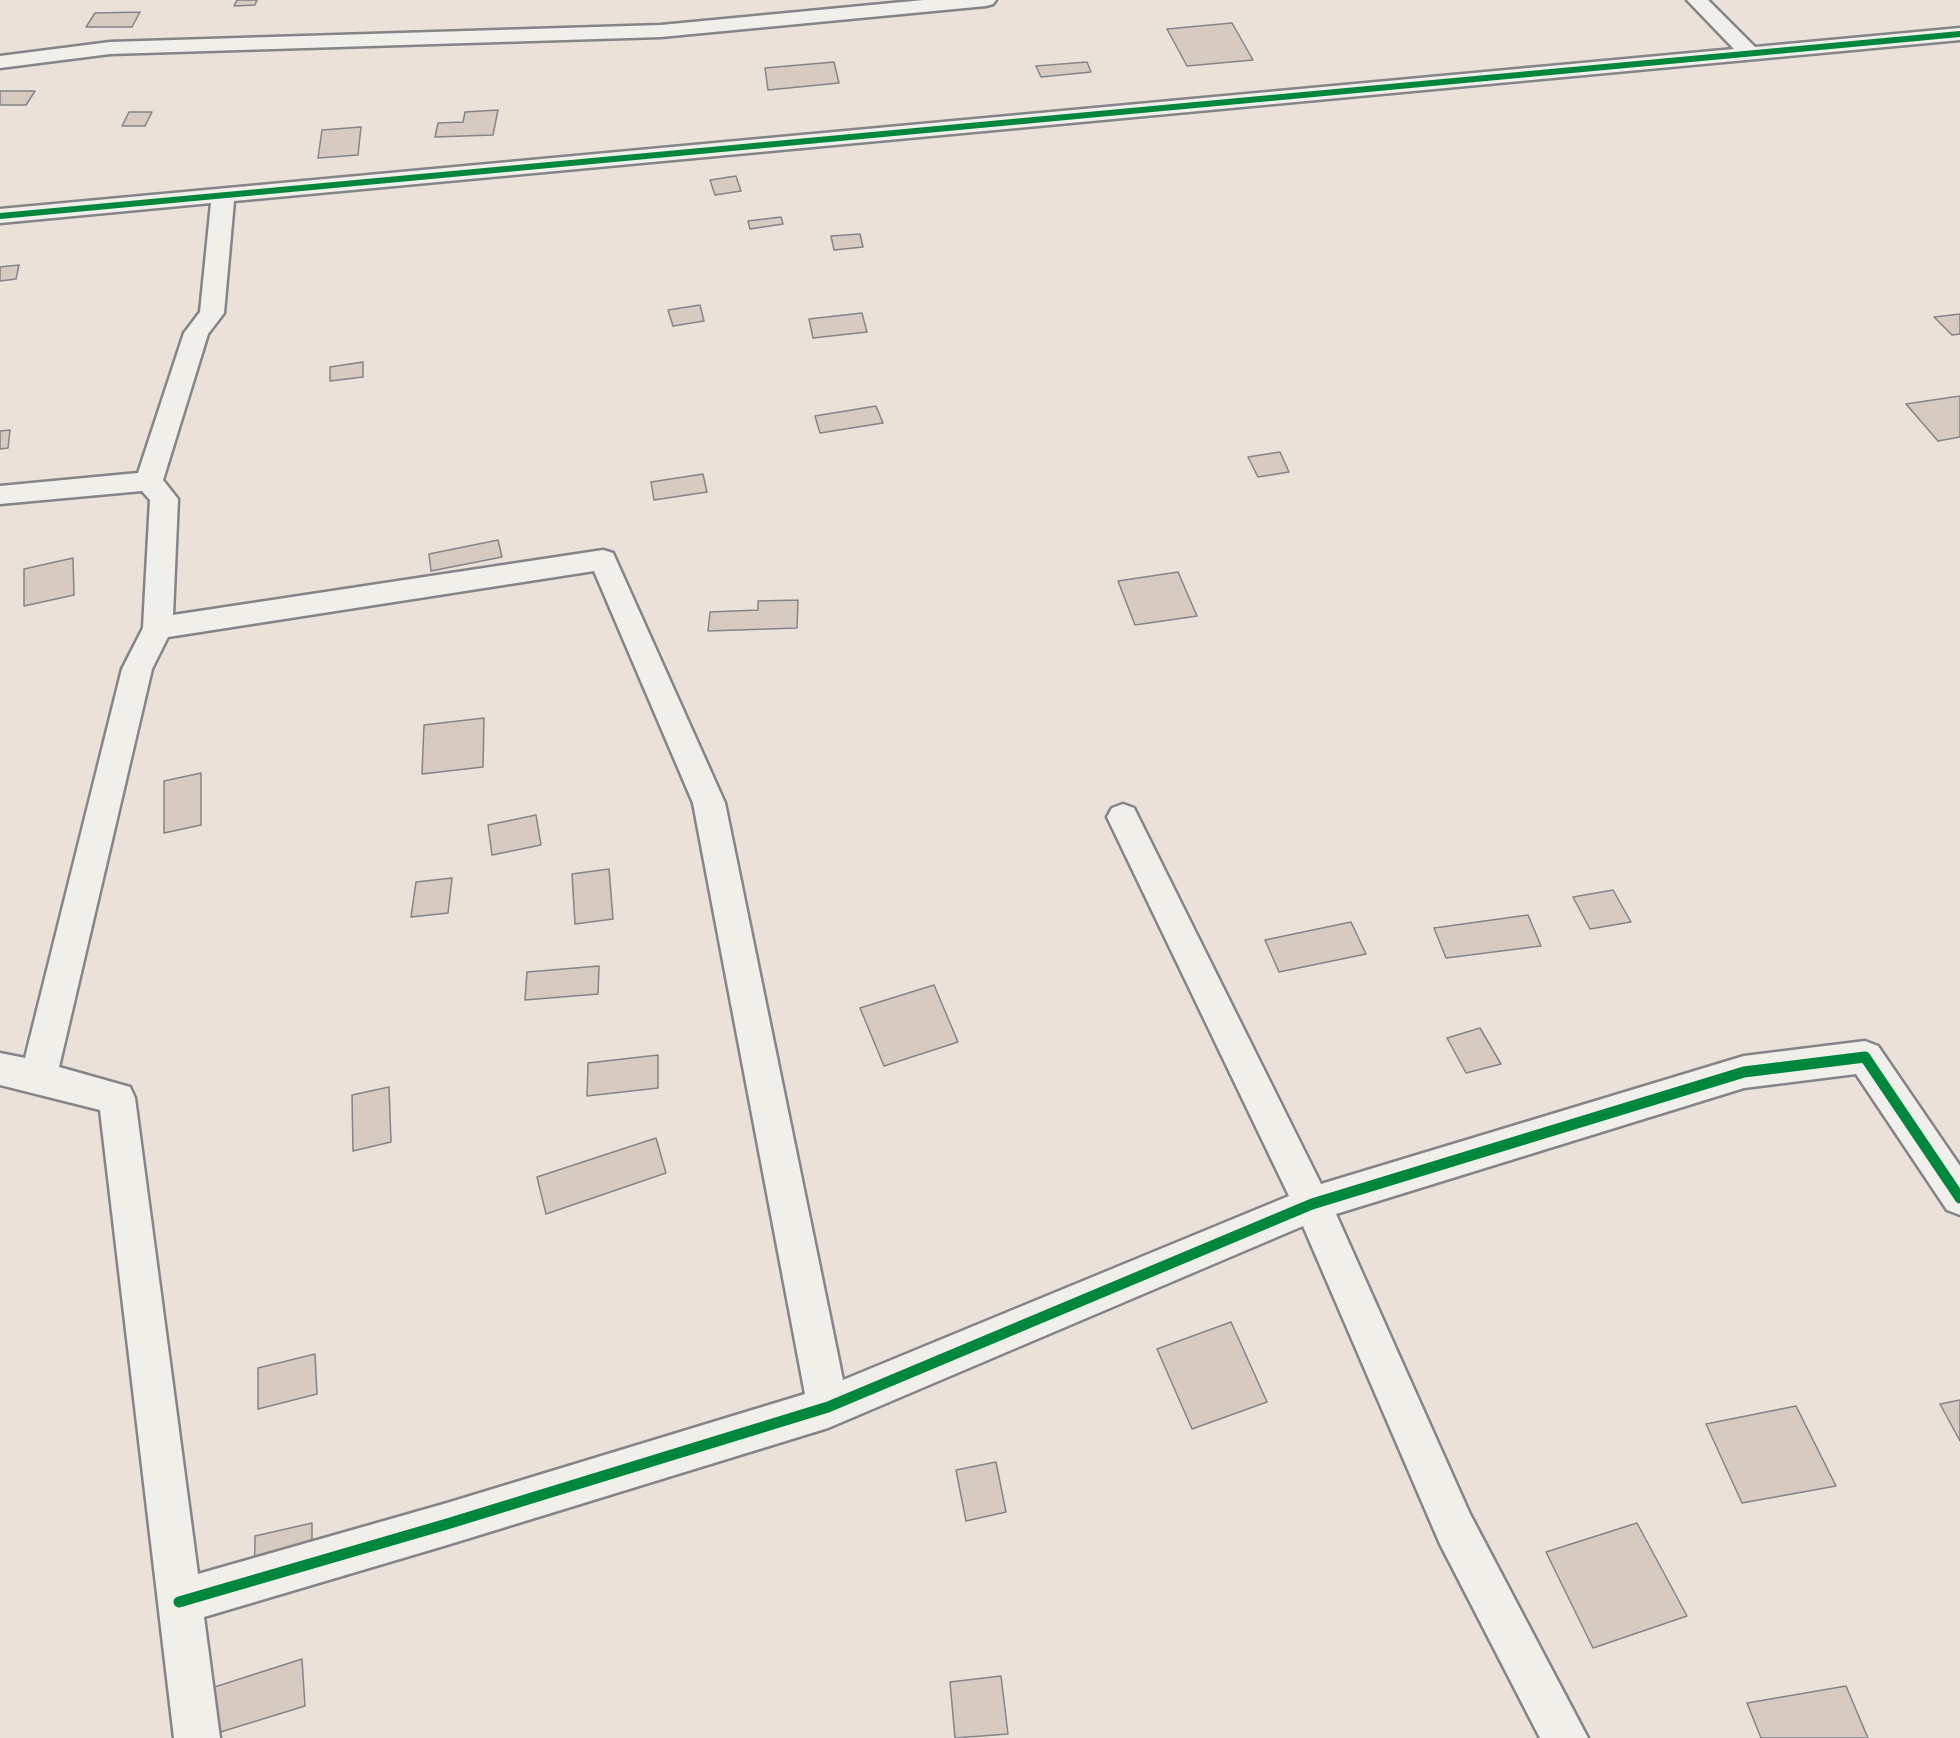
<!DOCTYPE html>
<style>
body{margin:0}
canvas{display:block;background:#eae1d8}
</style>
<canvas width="1960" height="1738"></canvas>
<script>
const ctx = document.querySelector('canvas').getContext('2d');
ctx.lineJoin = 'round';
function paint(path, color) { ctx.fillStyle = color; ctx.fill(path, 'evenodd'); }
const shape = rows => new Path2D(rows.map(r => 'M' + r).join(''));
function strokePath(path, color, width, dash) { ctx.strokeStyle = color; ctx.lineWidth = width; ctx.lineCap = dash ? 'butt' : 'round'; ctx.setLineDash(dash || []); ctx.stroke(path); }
const building = shape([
 [237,0,257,0,255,5,234,6,237,0],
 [140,12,132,27,86,27,95,13,140,12],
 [1232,23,1253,60,1187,66,1167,29,1232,23],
 [834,62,839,83,768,90,765,68,834,62],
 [1087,62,1091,72,1041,77,1036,66,1087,62],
 [0,91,35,91,26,105,0,105,0,91],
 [498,110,493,135,435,137,438,123,463,122,465,112,498,110],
 [129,112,152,112,145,126,122,126,129,112],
 [361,127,358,155,318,158,322,130,361,127],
 [736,176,741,191,715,195,710,180,736,176],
 [781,217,783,224,750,229,748,221,781,217],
 [860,234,863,247,834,250,831,236,860,234],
 [19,265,16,279,0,281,0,267,19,265],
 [700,305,704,321,673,326,668,310,700,305],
 [862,313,867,332,813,338,809,319,862,313],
 [1960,314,1960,334,1952,335,1934,317,1960,314],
 [363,362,363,377,330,381,330,367,363,362],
 [1960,396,1960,437,1938,441,1906,404,1960,396],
 [876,406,883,423,820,433,815,416,876,406],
 [10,430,8,448,0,449,0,431,10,430],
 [1280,452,1289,472,1258,477,1248,457,1280,452],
 [703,474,707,492,654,500,651,482,703,474],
 [498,540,502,557,431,571,429,554,498,540],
 [73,558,74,595,24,606,24,569,73,558],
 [1178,572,1197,616,1135,625,1118,581,1178,572],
 [798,600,797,628,708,631,710,612,758,610,758,601,798,600],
 [484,718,483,767,422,774,424,725,484,718],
 [201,773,201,825,164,833,164,781,201,773],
 [536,815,541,845,492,855,488,825,536,815],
 [609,869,613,919,575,924,572,874,609,869],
 [452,878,448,913,411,917,416,882,452,878],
 [1613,890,1631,922,1590,929,1573,897,1613,890],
 [1528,915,1541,946,1446,958,1434,928,1528,915],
 [1351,922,1366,954,1279,972,1265,940,1351,922],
 [599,966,598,994,525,1000,527,972,599,966],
 [934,985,958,1042,884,1066,860,1008,934,985],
 [1480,1028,1501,1064,1466,1073,1447,1038,1480,1028],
 [658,1055,658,1088,587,1096,588,1063,658,1055],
 [389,1087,391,1142,353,1151,352,1095,389,1087],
 [656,1138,666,1173,546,1214,537,1177,656,1138],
 [1231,1322,1267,1402,1192,1429,1157,1349,1231,1322],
 [315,1354,317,1394,258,1409,258,1368,315,1354],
 [1960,1400,1960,1441,1940,1404,1960,1400],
 [1796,1406,1836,1486,1742,1503,1706,1424,1796,1406],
 [996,1462,1006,1512,966,1521,956,1470,996,1462],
 [312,1523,312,1576,254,1589,255,1536,312,1523],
 [1637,1523,1687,1616,1593,1648,1546,1552,1637,1523],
 [302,1659,305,1706,201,1738,199,1692,302,1659],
 [1001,1676,1008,1734,955,1738,950,1682,1001,1676],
 [1846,1686,1868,1738,1761,1738,1747,1703,1846,1686]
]);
paint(building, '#d6cac1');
strokePath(building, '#848489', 1.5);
const minor = shape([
 [924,0,996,0,993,4,986,6,661,37,110,54,0,68,0,56,110,42,661,25,924,0],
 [1687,0,1708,0,1755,47,1960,28,1960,40,234,201,224,313,208,334,163,480,178,499,173,615,603,550,613,553,725,803,843,1380,1289,1196,1107,817,1112,808,1123,804,1134,808,1321,1184,1744,1056,1865,1041,1878,1046,1960,1166,1960,1215,1947,1210,1856,1074,1744,1088,1336,1214,1470,1514,1588,1738,1540,1738,1440,1544,1303,1226,828,1428,447,1545,204,1617,220,1738,174,1738,100,1110,0,1085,0,1053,25,1058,122,669,143,628,150,500,142,491,0,504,0,486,138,473,184,333,200,312,211,203,0,223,0,209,1734,49,1687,0],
 [594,571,693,803,805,1394,447,1503,198,1574,135,1098,130,1087,59,1067,152,669,168,637,594,571]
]);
strokePath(minor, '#848489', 5);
paint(minor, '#f1efea');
strokePath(shape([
 [0,216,1960,34]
]), '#00873e', 6);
strokePath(shape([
 [179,1602,447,1524,828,1407,1312,1204,1744,1072,1865,1057,1960,1198]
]), '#00873e', 11);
</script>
